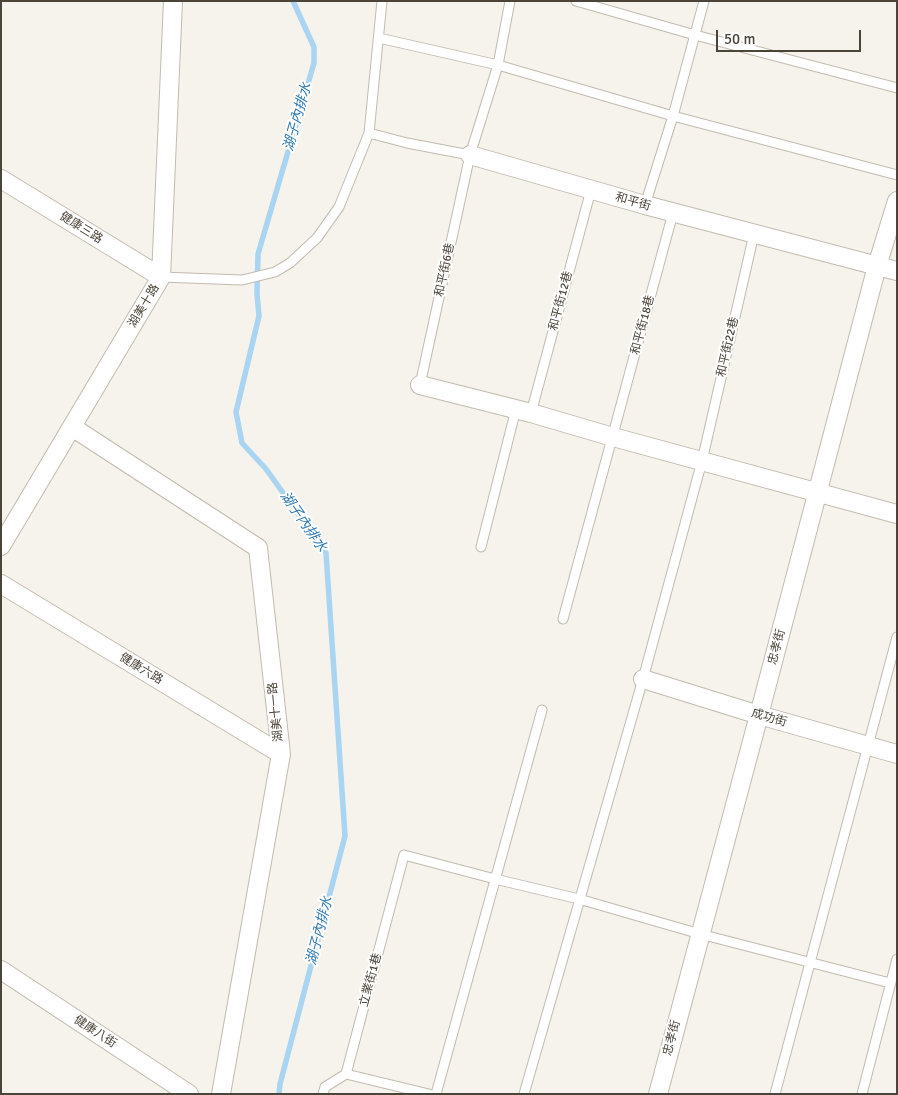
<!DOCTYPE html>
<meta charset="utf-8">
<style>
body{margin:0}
#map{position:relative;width:898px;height:1095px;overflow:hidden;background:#f6f3ec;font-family:Signika,sans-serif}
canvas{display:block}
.frame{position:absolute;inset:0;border:2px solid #4b4439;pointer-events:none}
.scale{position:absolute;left:716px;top:30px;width:145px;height:22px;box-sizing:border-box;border:2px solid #4b4439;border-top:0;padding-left:6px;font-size:15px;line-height:18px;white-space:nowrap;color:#4b4439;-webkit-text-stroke:4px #fff;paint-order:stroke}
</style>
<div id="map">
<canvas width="898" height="1095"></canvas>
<div class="frame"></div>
<div class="scale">50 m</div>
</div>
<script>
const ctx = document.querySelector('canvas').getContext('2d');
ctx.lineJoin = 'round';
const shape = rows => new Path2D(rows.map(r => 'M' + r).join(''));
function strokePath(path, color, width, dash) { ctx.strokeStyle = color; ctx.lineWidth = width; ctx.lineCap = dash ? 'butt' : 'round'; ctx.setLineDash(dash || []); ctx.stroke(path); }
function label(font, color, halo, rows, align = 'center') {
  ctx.font = font + ' Signika,"Noto Sans TC",sans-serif'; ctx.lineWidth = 4; ctx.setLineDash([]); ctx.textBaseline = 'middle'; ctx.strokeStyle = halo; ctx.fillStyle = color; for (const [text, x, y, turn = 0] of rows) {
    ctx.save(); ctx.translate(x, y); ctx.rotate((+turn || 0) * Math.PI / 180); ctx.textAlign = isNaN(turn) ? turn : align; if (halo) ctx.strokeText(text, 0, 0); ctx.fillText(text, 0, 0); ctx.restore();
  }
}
strokePath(shape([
 [279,1094,280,1084,345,836,326,553,266,469,242,443,236,412,259,316,257,294,258,254,314,63,314,47,293,1]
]), '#a9d4f2', 5.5);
const lane = shape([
 [576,1,695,35,897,88],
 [379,38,498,65,673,116,897,175],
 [369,133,407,143,470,155],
 [645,205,673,116,704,1],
 [161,277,242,280,275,272,290,263,317,238,339,207,369,133,382,1],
 [420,385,470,155,498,65,510,1],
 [531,413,591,190],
 [481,547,516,409],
 [563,619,673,213],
 [346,1074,429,1094],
 [323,1094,325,1087,346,1074,404,855,495,879,579,899,700,934,890,983],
 [436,1094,542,710],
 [524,1094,643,679,702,461,754,234],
 [775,1094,897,637],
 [862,1094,897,959]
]);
const street = shape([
 [470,155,645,205,897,271],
 [1,179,161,277],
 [420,385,531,413,613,437,897,514],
 [72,427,258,548,281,754,221,1094],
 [1,546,161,277,173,1],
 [1,584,281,754],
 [643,679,759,715,897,754],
 [1,970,189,1094],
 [658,1094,759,715,877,266,897,201]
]);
strokePath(lane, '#c2bbae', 11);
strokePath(street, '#c2bbae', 20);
strokePath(lane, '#fff', 9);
strokePath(street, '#fff', 18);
label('12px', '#4b4439', '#fff', [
 ["和平街",633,202,16],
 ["健康三路",81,228,32],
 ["和平街6巷",445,270,-78],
 ["和平街12巷",561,301,-75],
 ["湖美十路",144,306,-59],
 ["和平街18巷",643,325,-75],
 ["和平街22巷",728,347,-77],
 ["忠孝街",777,647,-75],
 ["健康六路",141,669,31],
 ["湖美十一路",276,712,-96],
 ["成功街",769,718,16],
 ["立業街1巷",371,980,-75],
 ["健康八街",95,1032,33],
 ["忠孝街",672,1038,-75]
]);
label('italic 14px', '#2e7ab2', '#fff', [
 ["湖子內排水",298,117,-74],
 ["湖子內排水",303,522,55],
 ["湖子內排水",320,931,-76]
]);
</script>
